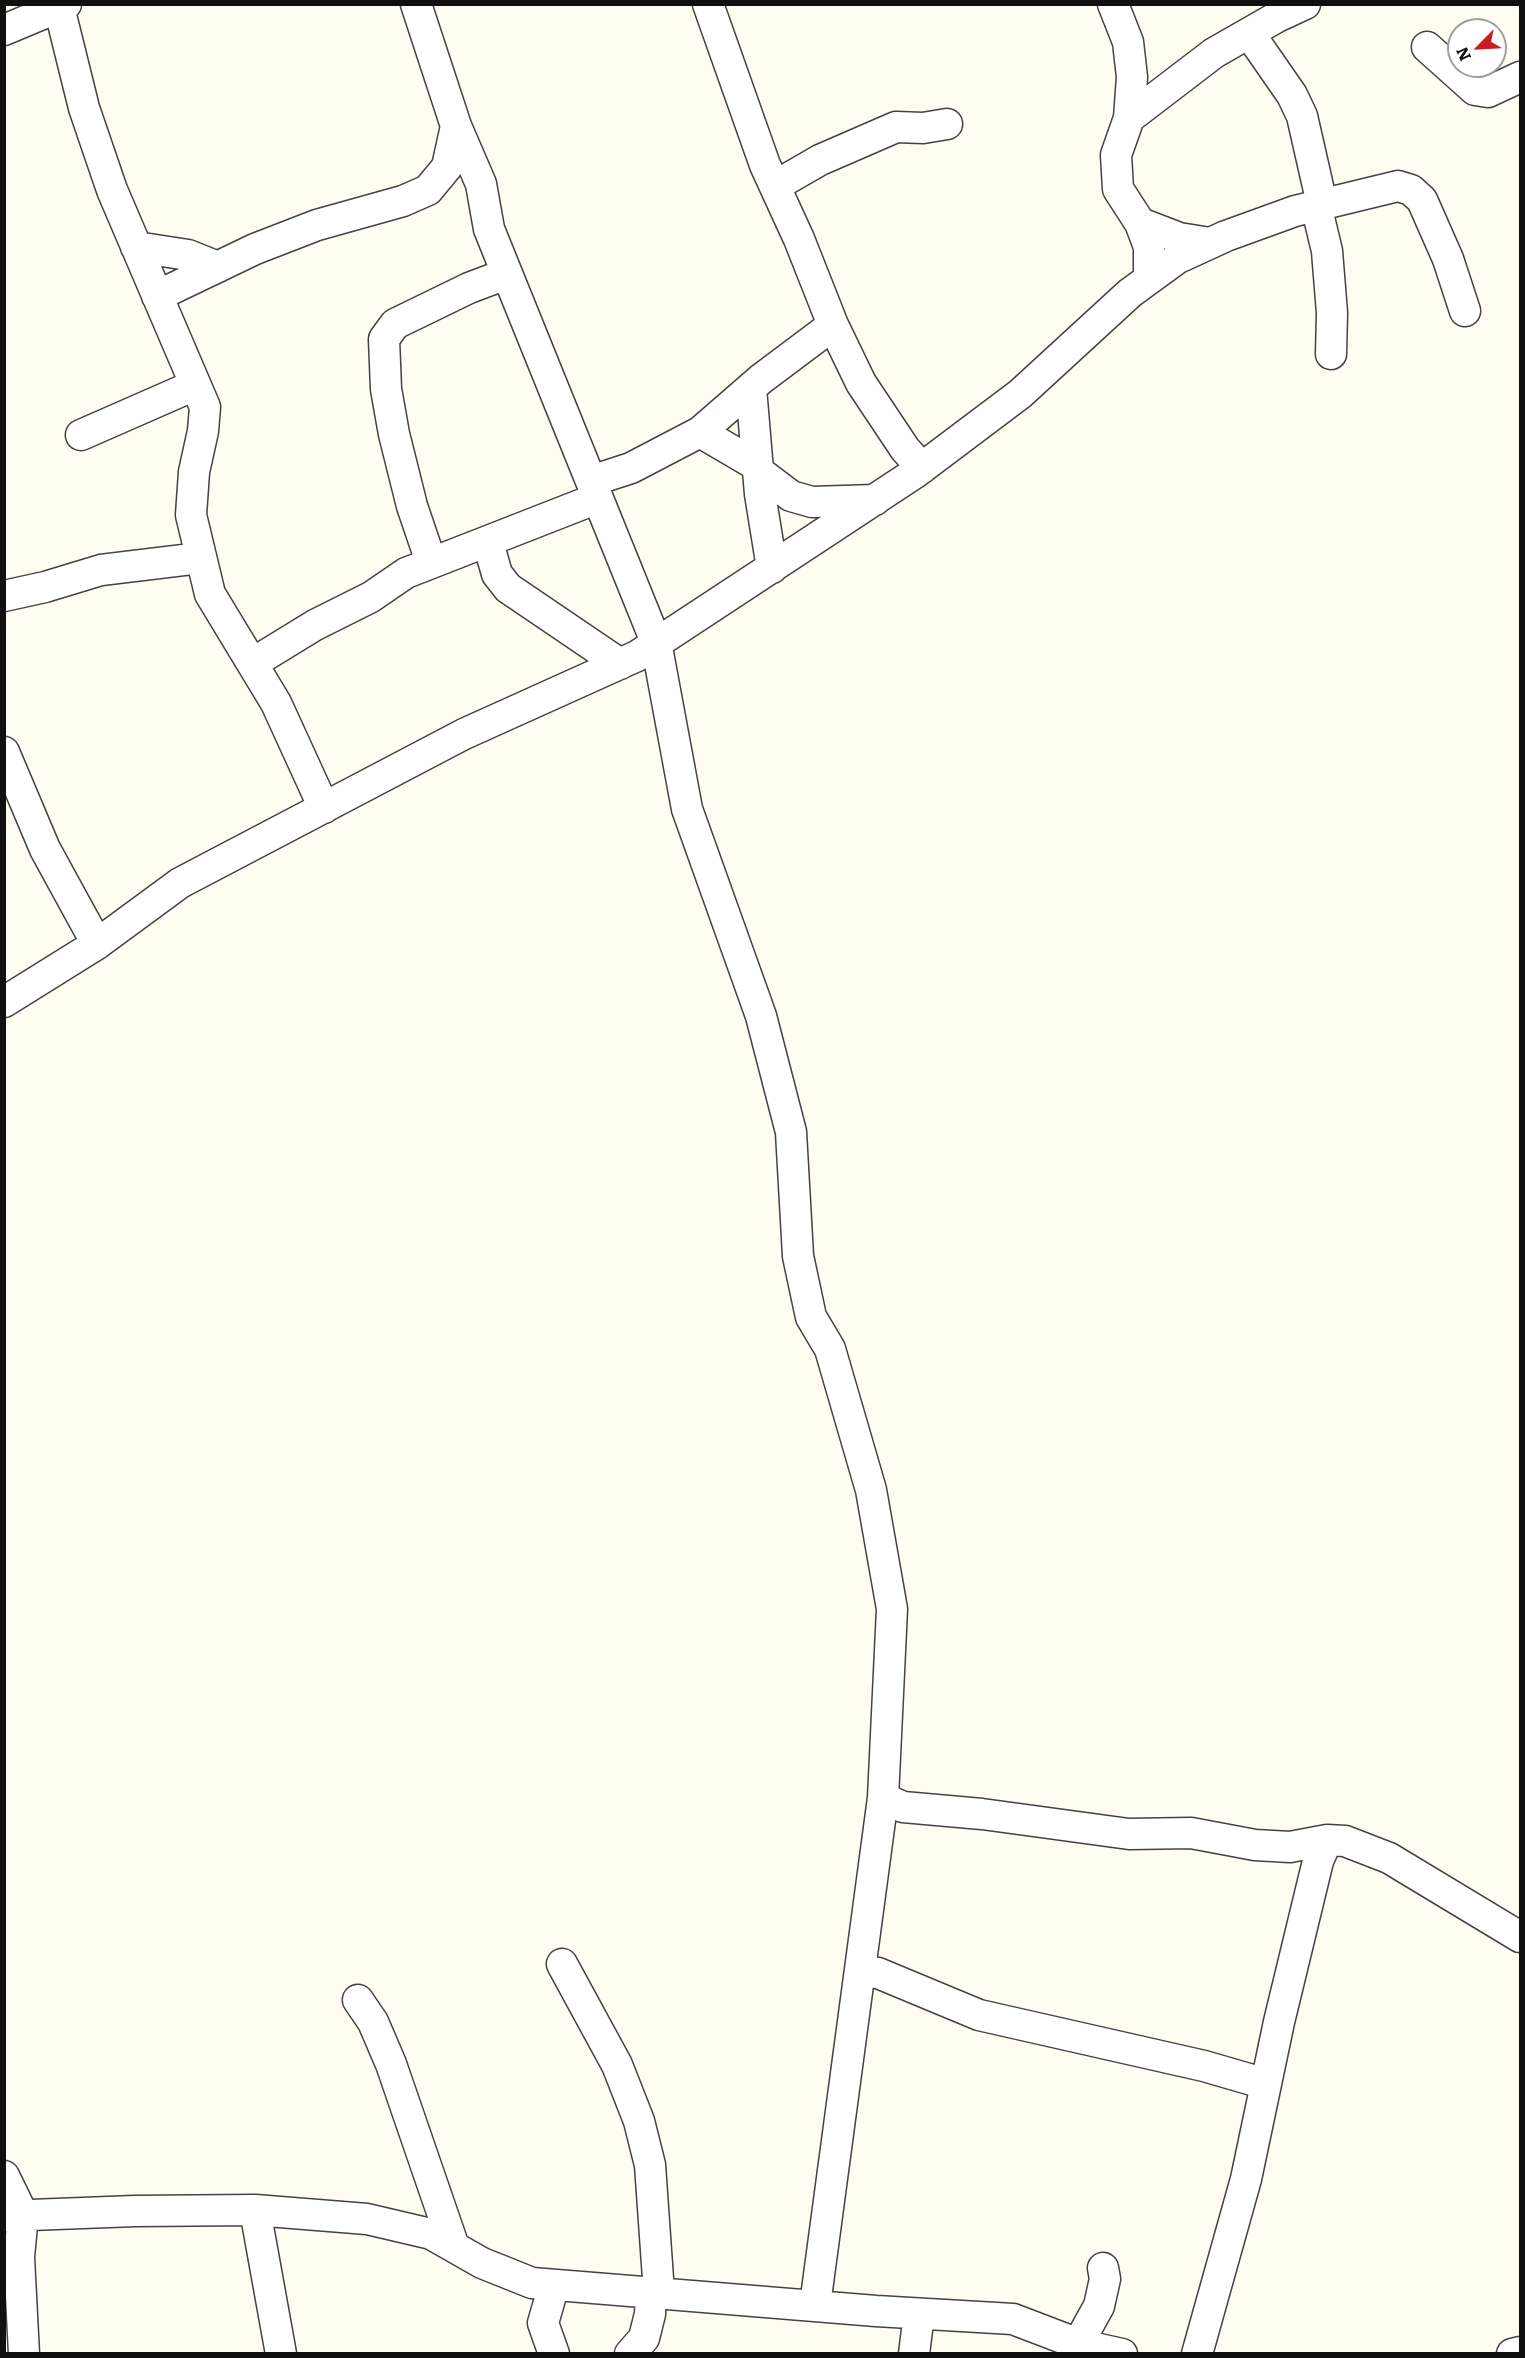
<!DOCTYPE html>
<style>
body{margin:0}
#map{position:relative;width:1525px;height:2358px;overflow:hidden;background:#fffdf2;font-family:Literata,serif}
canvas{display:block}
.frame{position:absolute;inset:0;border:6px solid #101010;pointer-events:none}
.north{position:absolute;left:1447px;top:18px;width:60px;height:60px;box-sizing:border-box;background:#fff;border:2px solid #9f9f9f;border-radius:50%;rotate:246deg;font-size:16px;font-weight:700;line-height:24px;text-align:center;color:#101010}
.north::after{content:'';display:block;margin:auto;width:21px;height:27px;background:#ca1d21;clip-path:polygon(50% 0,100% 100%,50% 72%,0 100%)}
</style>
<div id="map">
<canvas width="1525" height="2358"></canvas>
<div class="frame"></div>
<div class="north">N</div>
</div>
<script>
const ctx = document.querySelector('canvas').getContext('2d');
ctx.lineJoin = 'round';
const shape = rows => new Path2D(rows.map(r => 'M' + r).join(''));
function strokePath(path, color, width, dash) { ctx.strokeStyle = color; ctx.lineWidth = width; ctx.lineCap = dash ? 'butt' : 'round'; ctx.setLineDash(dash || []); ctx.stroke(path); }
const minor = shape([
 [416,4,456,126,481,184,489,229,656,642,687,809,761,1016,791,1132,798,1256,811,1317,830,1349,871,1490,892,1609,883,1798,815,2305],
 [708,4,765,165,799,239,833,325,861,383,905,449,922,468],
 [1113,4,1128,42,1132,77,1129,118,1116,155,1118,189,1140,223,1149,247,1149,279],
 [59,7,84,108,112,190,205,407,203,431,194,472,191,515,210,594,276,703,324,808],
 [4,30,66,4],
 [1249,33,1292,95,1302,116,1322,204],
 [1427,47,1475,90,1488,92,1520,77],
 [1129,118,1214,53,1277,17,1305,4],
 [775,186,820,160,896,127,923,128,947,124],
 [1316,205,1327,251,1332,313,1331,354],
 [1140,223,1179,238,1210,243],
 [136,247,188,255,218,267],
 [157,296,255,249,317,225,403,201,428,190,447,167,456,126],
 [751,388,760,494,772,568],
 [700,432,758,466],
 [81,435,195,385],
 [758,471,791,496,812,502,875,500],
 [591,481,631,468,700,432,761,379,833,325],
 [488,542,497,574,508,588,620,664],
 [431,562,412,506,394,434,386,389,384,339,395,324,469,288,506,274],
 [4,596,45,587,101,570,200,558],
 [253,663,315,625,371,597,406,573,598,498],
 [4,752,45,849,97,944],
 [4,1002,97,944,180,883,464,734,637,656,915,473,1020,394,1130,293,1178,258,1226,236,1295,211,1398,186,1411,190,1422,200,1448,259,1465,311],
 [883,1798,903,1807,982,1814,1129,1834,1191,1833,1255,1845,1290,1847,1327,1840,1345,1841,1389,1858,1520,1937],
 [562,1964,617,2065,639,2121,650,2165,659,2293],
 [860,1971,878,1973,979,2015,1204,2066,1266,2084],
 [358,2000,373,2022,391,2064,454,2247],
 [4,2176,23,2215,19,2257,24,2354],
 [255,2210,281,2354],
 [4,2216,135,2211,255,2210,367,2219,431,2234,482,2263,532,2283,876,2311,1013,2319,1081,2345,1122,2354],
 [554,2285,543,2323,554,2354],
 [1078,2344,1099,2306,1105,2279,1103,2268],
 [630,2354,644,2338,650,2314,651,2292],
 [914,2354,919,2314],
 [1197,2354,1246,2179,1279,2022,1318,1861,1327,1840],
 [1512,2354,1520,2352]
]);
strokePath(minor, '#434343', 33);
strokePath(minor, '#fff', 30);
</script>
